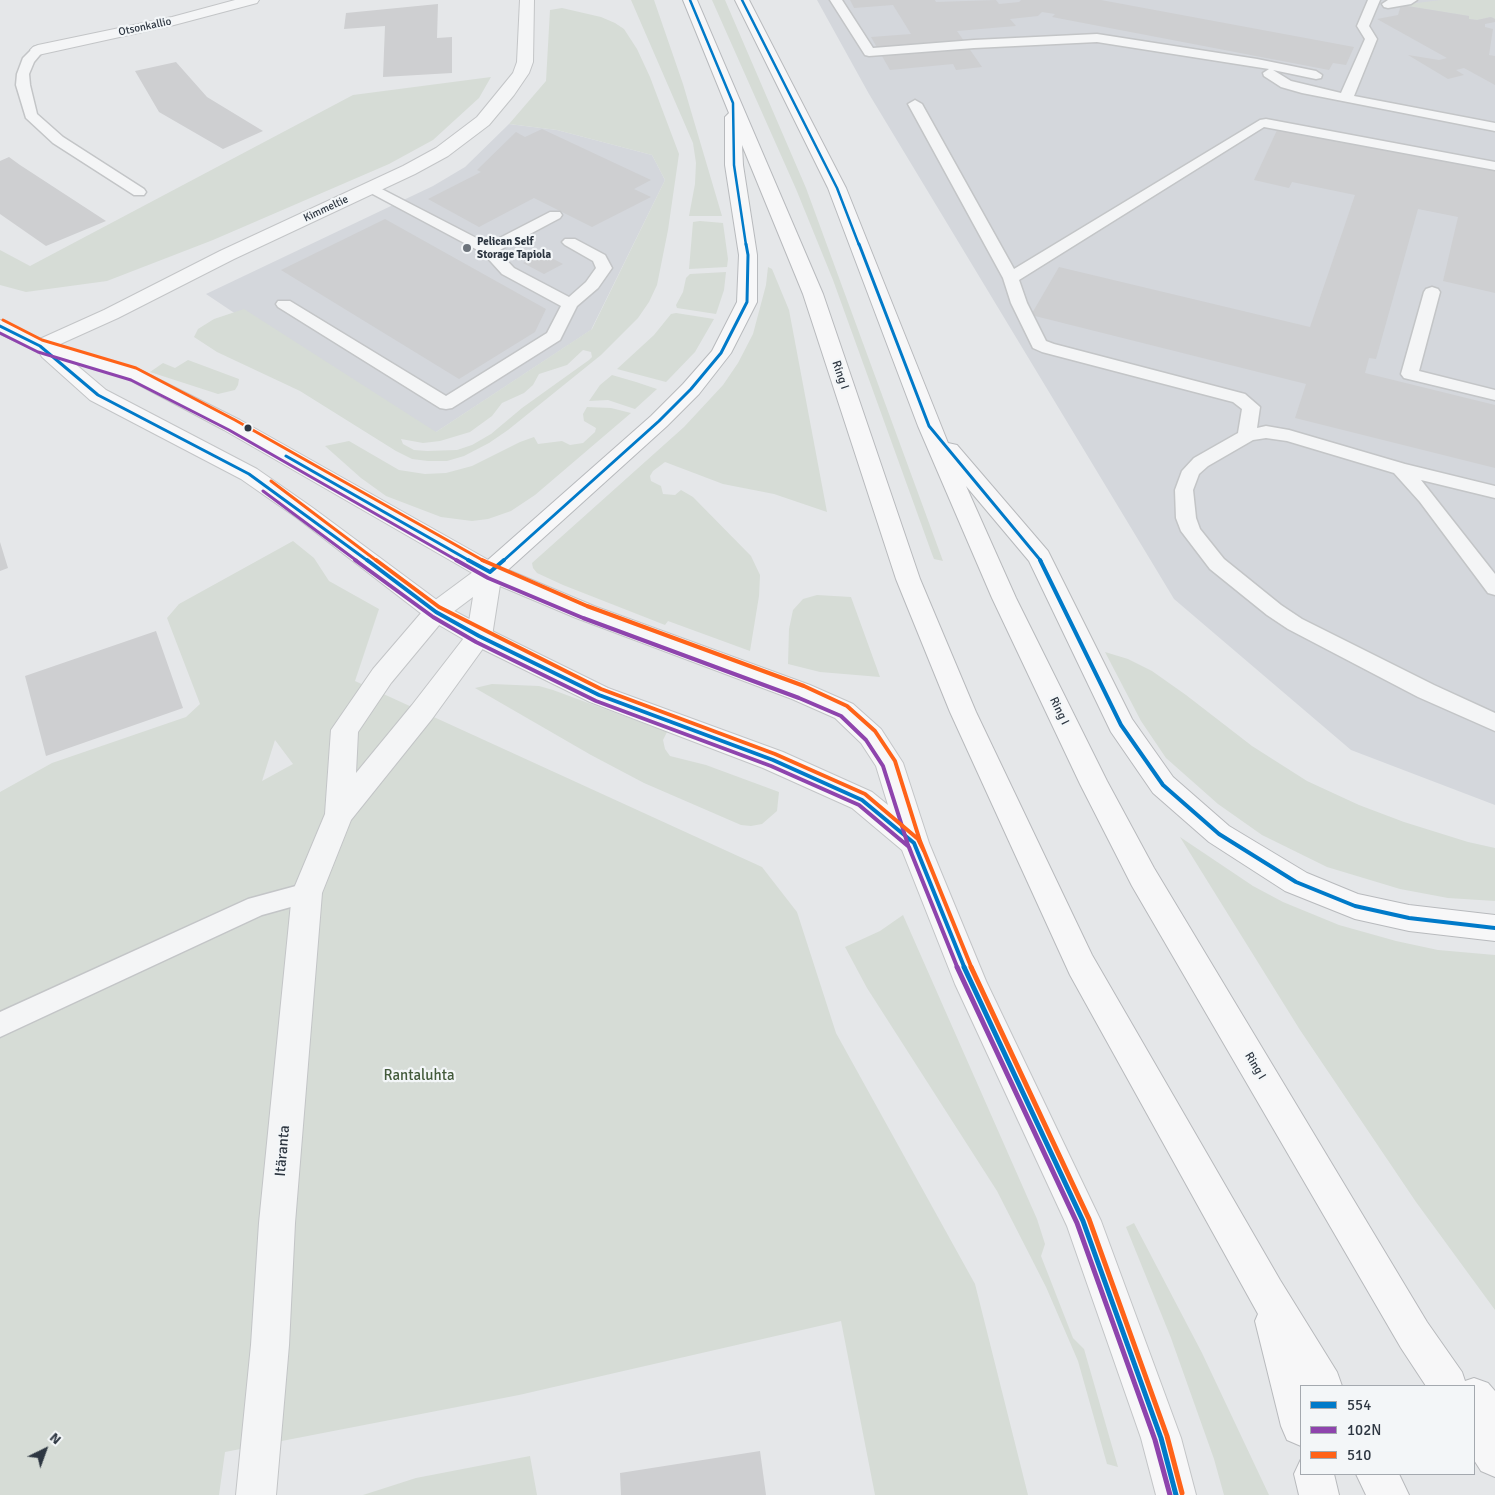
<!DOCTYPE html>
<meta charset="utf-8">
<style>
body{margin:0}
#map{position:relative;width:1495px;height:1495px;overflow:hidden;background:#e5e7e9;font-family:Signika,sans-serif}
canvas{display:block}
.legend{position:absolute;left:1300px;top:1385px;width:175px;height:90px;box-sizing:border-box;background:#f3f6f8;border:1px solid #a4a9af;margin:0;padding:6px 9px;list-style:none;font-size:15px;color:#2d3641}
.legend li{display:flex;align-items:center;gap:10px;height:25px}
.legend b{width:25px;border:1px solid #a4a9af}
.north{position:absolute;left:20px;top:1425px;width:50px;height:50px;-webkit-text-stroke:4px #f3f6f8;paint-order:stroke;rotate:42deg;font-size:14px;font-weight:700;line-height:20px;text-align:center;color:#2d3641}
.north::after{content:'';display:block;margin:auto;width:18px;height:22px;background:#2d3641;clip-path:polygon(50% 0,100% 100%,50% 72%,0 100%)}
</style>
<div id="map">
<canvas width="1495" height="1495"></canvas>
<ul class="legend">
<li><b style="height:6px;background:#007ac9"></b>554</li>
<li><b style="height:6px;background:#8e44ad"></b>102N</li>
<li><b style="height:6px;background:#ff6319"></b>510</li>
</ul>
<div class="north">N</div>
</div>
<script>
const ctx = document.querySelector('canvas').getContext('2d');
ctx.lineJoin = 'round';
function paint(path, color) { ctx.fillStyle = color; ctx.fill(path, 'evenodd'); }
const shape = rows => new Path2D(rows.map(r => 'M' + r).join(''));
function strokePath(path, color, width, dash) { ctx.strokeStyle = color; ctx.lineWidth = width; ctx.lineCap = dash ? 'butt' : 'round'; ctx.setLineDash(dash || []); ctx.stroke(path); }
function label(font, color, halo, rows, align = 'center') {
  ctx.font = font + ' Signika,sans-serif'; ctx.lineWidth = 4.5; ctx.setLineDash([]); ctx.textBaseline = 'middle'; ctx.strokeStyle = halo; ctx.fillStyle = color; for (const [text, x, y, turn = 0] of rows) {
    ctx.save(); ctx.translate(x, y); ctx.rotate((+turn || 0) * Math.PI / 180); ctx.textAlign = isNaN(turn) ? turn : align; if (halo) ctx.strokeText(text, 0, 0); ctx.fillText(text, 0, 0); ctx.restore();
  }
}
paint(shape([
 [817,0,1495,0,1495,805,1351,750,1174,599,869,94],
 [509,124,557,130,652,155,665,180,591,330,424,440,206,294,433,186,465,167]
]), '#d4d7dc');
paint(shape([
 [631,0,654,0,683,84,722,216,689,216,695,184,696,163,693,143],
 [712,0,725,0,806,188,943,561,934,559,932,554,833,280,796,189],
 [1441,0,1495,0,1495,19,1491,17,1477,20,1469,19,1469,16,1401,5],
 [562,8,601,17,615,23,624,29,637,49,650,77,679,154,668,230,657,285,649,302,638,318,601,355,508,430,489,443,464,456,447,461,428,461,412,459,396,451,300,391,217,352,194,337,198,329,214,319,244,309,436,432,592,329,665,180,652,155,557,130,509,124,546,81,550,10],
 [583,350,591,352,592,357,589,360,522,408,491,434,472,445,457,450,427,451,414,450,403,444,401,439,423,443,440,441,470,432,492,416,502,403,524,393,533,385,539,374,567,365],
 [491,77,479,98,433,140,389,164,213,240,107,281,26,292,0,285,0,250,30,266,353,95],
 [700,221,723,223,728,259,727,267,689,269,693,222],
 [768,267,772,269,789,310,827,512,774,494,723,484,665,462,653,471,650,476,651,481,661,486,663,494,675,495,681,490,693,497,751,556,760,575,759,596,750,651,668,621,665,625,563,585,537,573,533,568,532,563,684,427,723,385,738,363,753,334,766,285],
 [726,272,724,290,716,314,677,308,676,305,683,292,686,278,690,274],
 [676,313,714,319,695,352,669,379,666,382,617,369,654,335,671,314],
 [188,360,239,379,238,385,235,390,218,394,150,372,163,363,175,368],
 [612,375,636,382,657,389,635,409,608,400,589,401,600,385],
 [587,407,611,408,631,413,535,495,511,511,488,519,472,521,441,517,386,496,361,478,325,446,349,441,399,470,425,474,446,473,472,466,520,442,534,437,538,444,562,441,570,445,583,443,595,432,596,428,584,421,583,414],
 [293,541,314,558,329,581,379,609,355,681,762,867,797,912,836,1033,975,1284,1028,1495,875,1495,841,1321,519,1395,225,1452,219,1495,0,1495,0,792,52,763,186,717,200,704,167,618,179,604],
 [275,740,293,764,262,781],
 [817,595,851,597,880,677,820,672,788,664,789,629,793,610,803,599],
 [1105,652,1128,659,1152,671,1186,695,1252,746,1307,781,1359,805,1404,822,1468,842,1495,848,1495,901,1448,898,1400,889,1327,867,1262,835,1218,804,1166,758,1141,721],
 [492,684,539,686,553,690,667,732,663,740,665,749,670,756,706,765,779,792,777,811,762,824,751,826,741,825,644,783,591,755,475,688],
 [1180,837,1253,886,1283,902,1339,925,1396,941,1438,950,1495,955,1495,1310,1416,1202,1300,1030],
 [903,915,1037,1219,1045,1244,1041,1256,1073,1338,1084,1349,1118,1467,1107,1464,1078,1361,1046,1287,997,1191,867,988,845,947,880,931],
 [1134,1223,1202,1353,1269,1495,1224,1495,1214,1459,1171,1338,1126,1227],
 [530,1456,537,1495,363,1495,416,1478]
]), '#d6dcd6');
paint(shape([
 [850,0,935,0,936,2,996,0,999,4,1019,2,1021,0,1101,0,1354,47,1346,65,1333,63,1329,70,1052,17,1055,14,1042,12,1038,16,1010,19,1016,26,957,31,982,67,956,70,953,64,890,70,871,37,911,34,893,5,854,8],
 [438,4,437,38,452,37,452,73,383,77,385,26,344,29,346,13],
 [1401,5,1469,16,1469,19,1477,20,1491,17,1495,19,1495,22,1485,24,1485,27,1493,29,1489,55,1495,56,1495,85,1464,68,1456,70,1464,75,1448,79,1408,55,1439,60,1447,58,1377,19,1398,15],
 [176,62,207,97,263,131,223,149,159,112,135,71],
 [1278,128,1495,171,1495,293,1443,281,1458,217,1418,209,1376,359,1369,358,1365,373,1495,405,1495,468,1295,418,1306,384,1031,315,1059,267,1310,327,1355,195,1292,182,1289,188,1254,180],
 [542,129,651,180,634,189,651,197,592,227,534,198,479,227,428,199,481,172,477,170,516,132,525,137],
 [9,157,20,165,106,221,46,246,0,214,0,161],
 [385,219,546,309,535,332,459,379,281,270],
 [542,253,563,264,544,274,523,263],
 [0,542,8,568,0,571],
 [156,631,183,708,46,756,25,676],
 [760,1451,766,1495,621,1495,620,1473]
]), '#cecfd1');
const lane = shape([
 [830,0,842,0,873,48,974,40,1097,34,1257,59,1316,71,1322,75,1321,78,1316,79,1273,70,1291,81,1341,93,1365,39,1357,26,1368,0,1380,0,1369,26,1377,39,1354,96,1495,123,1495,131,1302,93,1281,87,1264,76,1263,73,1269,69,1097,42,974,48,869,56,865,55,830,0],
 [1388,0,1417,0,1411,4,1388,8,1384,7,1382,4,1388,0],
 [38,46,44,50,34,62,29,74,30,85,37,114,63,137,144,189,146,192,144,195,134,195,53,143,26,118,16,85,17,74,23,58,34,47,38,46],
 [915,100,922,104,1014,269,1260,120,1266,119,1495,162,1495,170,1264,127,1019,280,1027,303,1046,341,1054,344,1245,394,1260,407,1257,428,1266,426,1289,430,1405,464,1495,486,1495,498,1421,480,1495,574,1495,595,1488,593,1420,502,1394,473,1287,441,1266,438,1253,440,1208,466,1199,474,1193,490,1196,518,1200,529,1224,559,1281,605,1302,619,1434,685,1495,713,1495,731,1418,697,1288,629,1267,615,1210,569,1181,531,1176,518,1175,490,1182,471,1194,458,1238,433,1242,409,1233,402,1042,352,1033,348,1011,303,1003,278,908,104,915,100],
 [372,184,488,244,550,212,560,212,562,215,560,218,498,251,514,268,569,297,586,282,596,268,593,261,565,245,562,242,565,239,575,239,605,255,612,268,598,288,577,306,560,340,452,408,446,409,440,408,278,307,276,304,278,301,290,301,446,396,547,333,561,306,502,274,483,253,367,191,365,188,367,185,372,184],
 [1432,287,1438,289,1440,292,1419,371,1495,390,1495,400,1404,378,1401,374,1424,292,1426,289,1432,287],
 [307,883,316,886,319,893,316,900,262,915,0,1037,0,1012,248,899,307,883]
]);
const street = shape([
 [235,0,259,0,257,3,174,25,38,55,33,53,30,50,33,47,38,45,172,17,235,0],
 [520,0,534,0,533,62,529,73,514,95,489,125,448,156,415,174,234,259,118,318,47,350,40,352,33,350,30,346,33,342,104,310,220,251,403,166,436,148,477,117,513,73,517,62,520,0],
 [490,564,499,566,502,572,492,636,432,719,351,820,322,893,295,1223,289,1345,276,1495,236,1495,251,1345,259,1223,292,893,325,814,331,730,373,669,427,606,481,566,490,564],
 [473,597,467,634,412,705,356,773,358,732,391,683,445,618,473,597]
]);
const secondary = shape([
 [0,320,47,342,140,370,240,420,499,566,594,606,810,685,853,704,881,729,903,763,929,843,986,981,1101,1221,1181,1438,1196,1495,1156,1495,1141,1438,1067,1226,955,984,902,850,852,808,763,768,590,702,470,643,427,618,297,518,241,479,90,400,42,357,39,352,0,334,0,320],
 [73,362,126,378,224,430,481,578,576,618,792,699,835,718,861,743,876,766,888,805,872,792,783,752,608,688,488,629,445,606,313,508,257,469,106,390,73,362]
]);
const highway = shape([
 [683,0,697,0,823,294,920,579,976,712,1092,955,1280,1280,1337,1372,1342,1386,1301,1386,1301,1446,1287,1440,1281,1426,1255,1321,1258,1314,1070,975,950,712,896,579,803,294,742,145,743,165,757,255,757,302,731,353,699,394,667,426,499,578,490,580,481,578,478,572,481,566,651,416,683,384,712,351,737,302,739,255,725,165,725,117,729,113,683,0],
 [735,0,749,0,846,188,948,443,957,445,1048,551,1132,719,1173,777,1229,826,1307,873,1358,894,1409,905,1495,915,1495,941,1409,931,1355,919,1285,891,1209,842,1153,793,1111,732,1029,561,966,486,1016,598,1107,781,1154,868,1427,1322,1462,1372,1465,1381,1474,1378,1488,1383,1495,1391,1495,1477,1481,1471,1474,1460,1474,1386,1426,1386,1401,1348,1132,886,1080,784,992,598,918,426,828,188,735,0],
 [1301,1459,1301,1474,1334,1474,1339,1495,1299,1495,1294,1474,1301,1459],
 [1356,1474,1399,1474,1409,1495,1366,1495,1356,1474]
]);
strokePath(lane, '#c3c5c7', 3);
strokePath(street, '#c3c5c7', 2);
strokePath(secondary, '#c3c5c7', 2);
strokePath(highway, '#b8babd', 2);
paint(lane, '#f4f5f6');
paint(street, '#f4f5f6');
paint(secondary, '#f7f7f8');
paint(highway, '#f7f7f8');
strokePath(shape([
 [690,0,733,103,734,165,746,245],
 [742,0,837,188,859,245]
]), '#007ac9', 2.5);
strokePath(shape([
 [859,244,929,426,1041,561],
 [0,326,40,346,98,395,249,474,368,561],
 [286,456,470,561],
 [503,561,659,421,691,389,721,353,747,302,748,255,746,244]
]), '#007ac9', 3);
strokePath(shape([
 [367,560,436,612,479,636,599,695,773,760,862,800,914,843,965,969],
 [468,560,490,572,504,560],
 [1040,560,1121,725,1163,785,1219,834,1296,882,1355,906,1409,918,1495,928]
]), '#007ac9', 4);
strokePath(shape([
 [964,967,1083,1221,1161,1438,1176,1495]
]), '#007ac9', 5);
strokePath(shape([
 [0,333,38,352,131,380,229,430,458,561],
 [263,491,357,561]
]), '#8e44ad', 3);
strokePath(shape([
 [355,560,433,617,476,642,596,701,771,766,859,805,909,847,912,855],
 [456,560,488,578,583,618,799,698,841,716,866,740,883,766,908,845,958,969]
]), '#8e44ad', 4);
strokePath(shape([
 [957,967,1077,1223,1155,1440,1170,1495]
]), '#8e44ad', 5);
strokePath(shape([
 [3,320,42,340,136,368,235,420,484,561],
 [271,481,377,561]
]), '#ff6319', 3);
strokePath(shape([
 [376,560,439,607,601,689,775,754,865,794,918,839,924,851],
 [482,560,587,606,804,686,847,706,875,731,895,761,920,841,972,969]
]), '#ff6319', 4);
strokePath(shape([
 [971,967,1089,1219,1167,1436,1182,1493]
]), '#ff6319', 5);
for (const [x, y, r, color] of [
 [467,248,5,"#6d747c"],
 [248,428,4.5,"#2d3641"]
]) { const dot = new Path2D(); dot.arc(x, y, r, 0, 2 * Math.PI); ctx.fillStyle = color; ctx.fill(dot); strokePath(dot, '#f3f6f8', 2); }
label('11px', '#2d3641', '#f3f6f8', [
 ["Otsonkallio",145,27,-12],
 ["Kimmeltie",326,209,-25]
]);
label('bold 11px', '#2d3641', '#f3f6f8', [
 ["Pelican Self",477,242],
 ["Storage Tapiola",477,255]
], 'left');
label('12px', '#2d3641', '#f3f6f8', [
 ["Ring I",840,375,71],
 ["Ring I",1059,711,64],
 ["Ring I",1255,1066,59]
]);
label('15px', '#445b3c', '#f3f6f8', [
 ["Rantaluhta",419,1076]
]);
label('15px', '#2d3641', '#f3f6f8', [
 ["Itäranta",283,1151,-85]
]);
</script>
